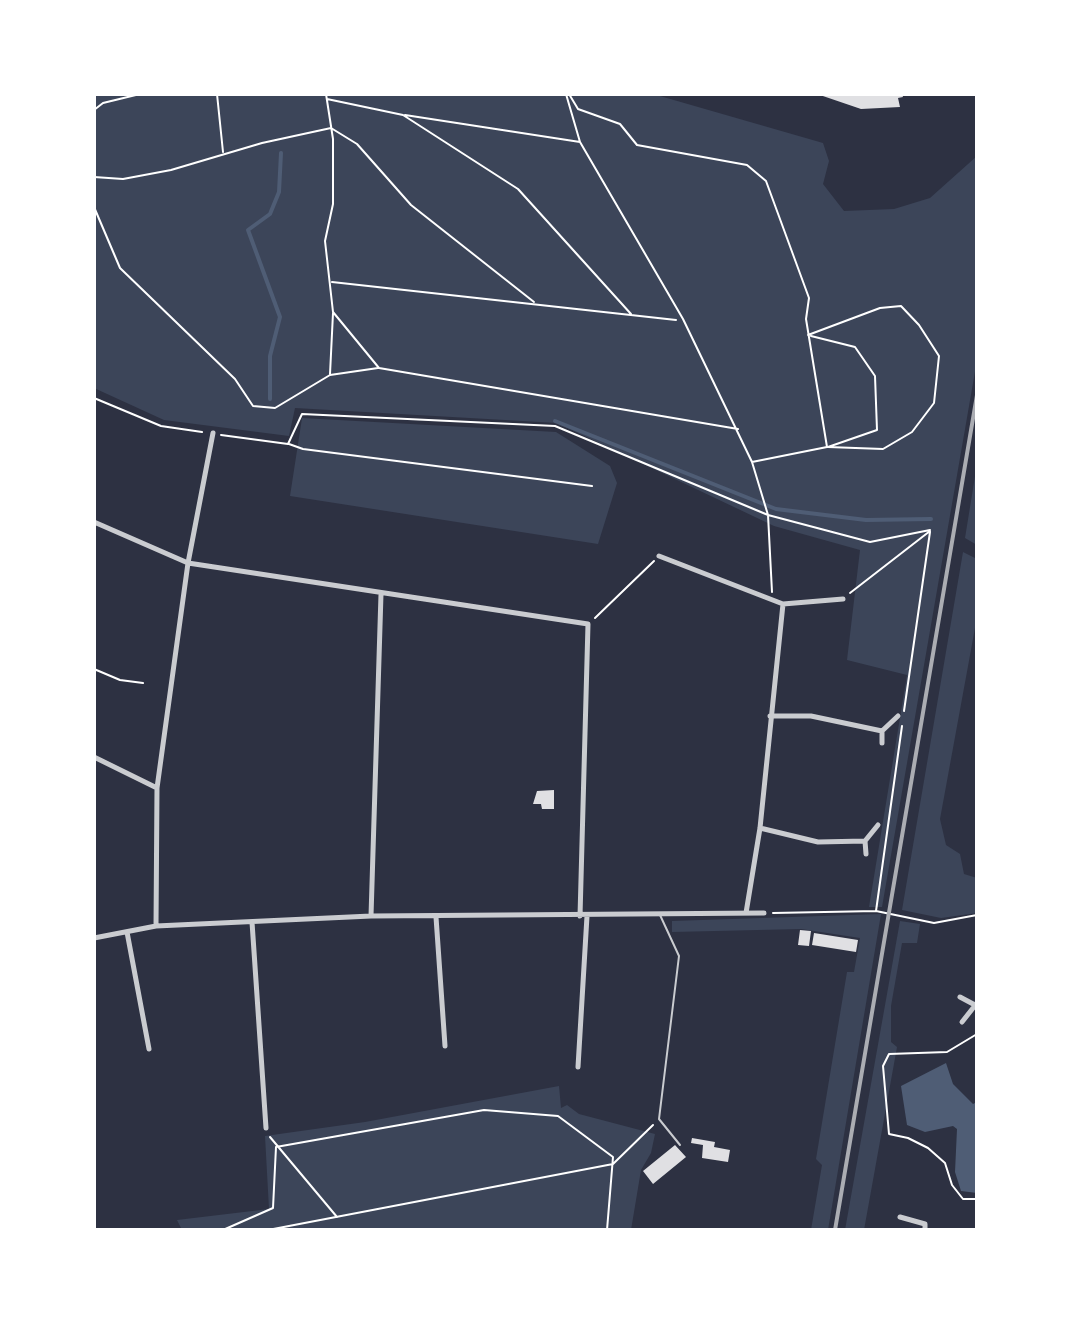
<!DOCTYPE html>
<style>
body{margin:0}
#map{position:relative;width:1071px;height:1324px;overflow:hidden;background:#2d3142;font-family:Poppins,sans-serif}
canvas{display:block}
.frame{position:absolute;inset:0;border:96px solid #fff;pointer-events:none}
</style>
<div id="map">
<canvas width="1071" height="1324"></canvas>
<div class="frame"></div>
</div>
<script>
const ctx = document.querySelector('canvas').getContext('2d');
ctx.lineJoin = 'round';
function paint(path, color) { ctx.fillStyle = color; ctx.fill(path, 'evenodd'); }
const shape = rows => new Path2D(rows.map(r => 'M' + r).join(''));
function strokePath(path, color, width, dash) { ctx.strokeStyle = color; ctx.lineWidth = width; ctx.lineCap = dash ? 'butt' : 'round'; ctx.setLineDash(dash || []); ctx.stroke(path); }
paint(shape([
 [94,94,653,94,823,143,829,161,823,184,844,211,894,209,930,198,977,156,977,360,882,907,869,907,907,675,847,660,860,550,774,526,557,423,295,408,289,436,164,420,94,388],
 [302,418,556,432,610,466,617,483,598,544,290,496],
 [977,464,977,545,965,538],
 [963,552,977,559,977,617,940,819,946,845,960,854,964,874,977,878,977,913,941,918,902,910],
 [881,914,828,1230,811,1230,822,1165,816,1159,847,972,854,972,860,938,801,929,672,932,672,921],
 [900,921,920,924,917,943,902,943,891,1006,891,1042,897,1047,864,1230,845,1230],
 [559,1086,561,1108,567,1105,579,1114,655,1134,651,1153,641,1170,631,1230,182,1230,177,1220,269,1209,265,1136,365,1122]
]), '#3c4559');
paint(shape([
 [946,1063,953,1084,973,1104,977,1102,977,1193,961,1191,955,1172,957,1129,953,1126,925,1132,907,1125,901,1086]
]), '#4f5d75');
strokePath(shape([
 [270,399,270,356,280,317,248,230,270,214,279,192,281,153],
 [555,421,776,509,866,520,931,519]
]), '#4f5d75', 4);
paint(shape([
 [817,94,902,94,903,97,898,98,900,107,861,109],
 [554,790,554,809,542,809,541,804,533,804,537,791],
 [800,930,811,931,809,946,798,945],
 [814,933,858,940,856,952,812,945],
 [692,1138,715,1142,714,1147,730,1150,728,1162,702,1158,703,1145,691,1143],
 [675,1145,686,1157,653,1184,643,1171]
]), '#e0e0e3');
strokePath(shape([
 [217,94,223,152],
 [326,94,333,139,333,204,325,241,333,312,379,368,738,429],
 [566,94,580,142,683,319,752,462],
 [569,94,578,109,620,124,637,145,747,165,766,181,809,298,806,319,827,447,752,462,768,515,870,542,930,530],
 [327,99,403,115,518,189,631,314],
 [94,110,103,103,140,94],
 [405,115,580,142],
 [94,177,123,179,171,170,262,143,331,128,357,144,411,205,534,302],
 [94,207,120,268,235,379,253,406,275,408,330,375,378,368],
 [332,282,676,320],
 [808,335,880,308,901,306,919,325,939,356,934,403,912,432,883,449,828,447],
 [811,336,855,347,875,376,877,430,828,447],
 [330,374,333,313],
 [94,398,161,426,202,432],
 [221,435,288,444,302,414,555,426,768,515,772,592],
 [289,444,303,449,592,486],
 [976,549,977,549],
 [850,593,930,531],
 [595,618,654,561],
 [94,669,120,680,143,683],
 [904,711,930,532],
 [876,911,902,726],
 [773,913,876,911,934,923,977,915],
 [977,1034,947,1052,889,1054,883,1066,889,1134,908,1138,928,1148,945,1163,952,1185,963,1199,977,1199],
 [270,1137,337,1217],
 [223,1230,273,1208,276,1147,484,1110,558,1116,613,1157,607,1230],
 [268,1230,613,1164,653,1125]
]), '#fff', 2);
strokePath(shape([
 [660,915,679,956,659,1119,680,1145]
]), '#caccd0', 2);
strokePath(shape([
 [94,522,188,563,588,624,580,916],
 [659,556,783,604,760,828,746,913],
 [783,604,843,599],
 [770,716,811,716,882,731],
 [882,743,882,731,898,716],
 [94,757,157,788],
 [760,828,818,842,865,841],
 [866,854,865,841,878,825],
 [371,916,381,594],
 [436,917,445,1046],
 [252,922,266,1128],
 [156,926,371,916,764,913],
 [127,932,149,1049],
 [94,938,156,926,157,788,188,563,213,433],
 [960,997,975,1005],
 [962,1022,977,1003],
 [578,1067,587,916],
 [900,1217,925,1224,925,1230]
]), '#caccd0', 5);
strokePath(shape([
 [835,1230,977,395]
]), '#abadb3', 4);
</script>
